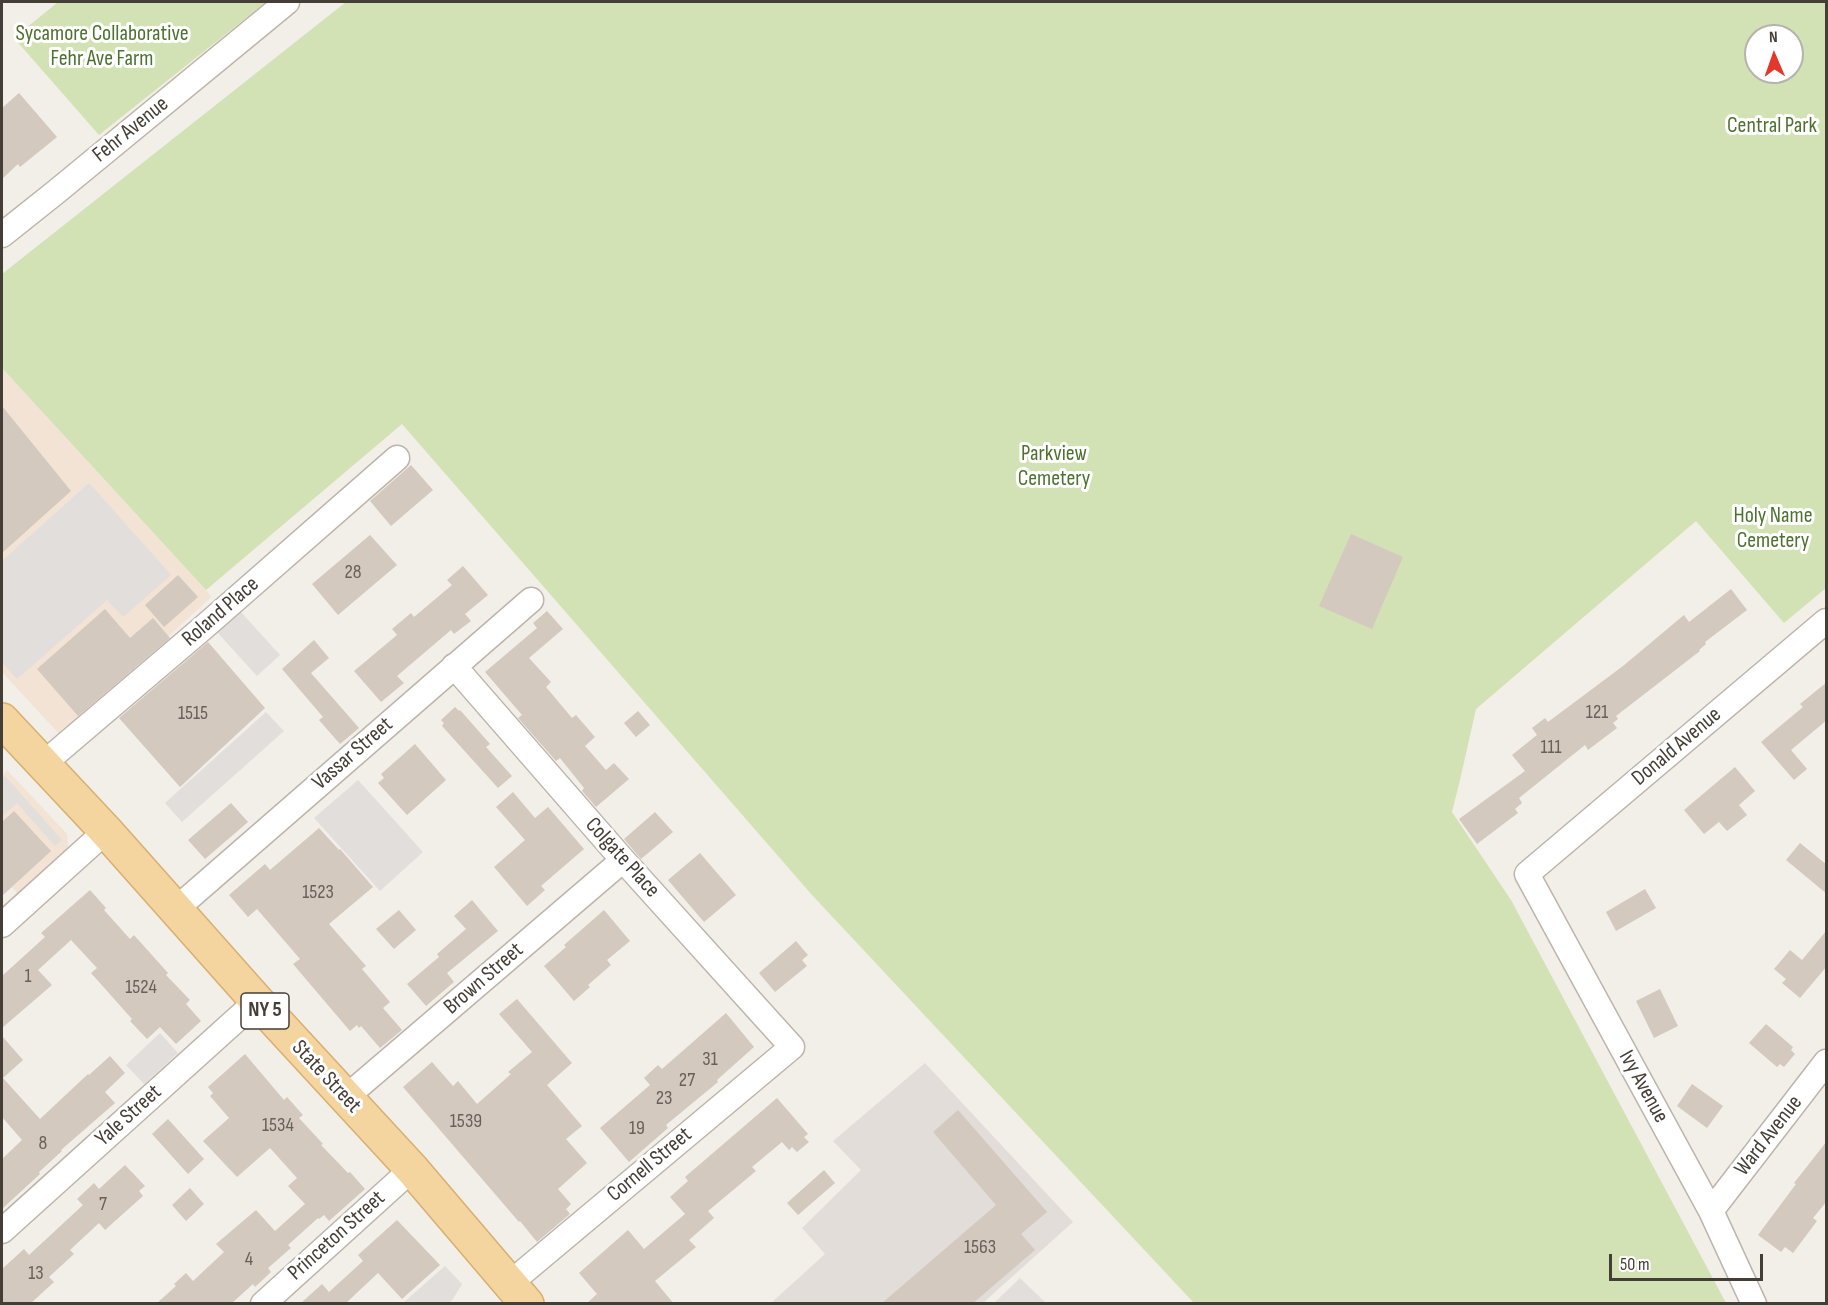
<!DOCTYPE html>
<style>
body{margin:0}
#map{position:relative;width:1828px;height:1305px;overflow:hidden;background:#f2eee8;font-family:"Sofia Sans Condensed",sans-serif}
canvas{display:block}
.frame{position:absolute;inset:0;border:3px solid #453e37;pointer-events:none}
.north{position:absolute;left:1744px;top:24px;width:60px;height:60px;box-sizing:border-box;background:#fff;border:2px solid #b5b2af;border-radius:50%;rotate:358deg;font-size:16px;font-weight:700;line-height:24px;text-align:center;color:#453e37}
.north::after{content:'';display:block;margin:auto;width:21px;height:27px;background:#e4372c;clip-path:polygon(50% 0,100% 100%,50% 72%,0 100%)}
.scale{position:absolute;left:1609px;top:1254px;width:154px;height:27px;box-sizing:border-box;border:3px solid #453e37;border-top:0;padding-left:8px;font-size:18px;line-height:21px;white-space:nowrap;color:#453e37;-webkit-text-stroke:4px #fff;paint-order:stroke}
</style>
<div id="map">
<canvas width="1828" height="1305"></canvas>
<div class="frame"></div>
<div class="north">N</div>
<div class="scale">50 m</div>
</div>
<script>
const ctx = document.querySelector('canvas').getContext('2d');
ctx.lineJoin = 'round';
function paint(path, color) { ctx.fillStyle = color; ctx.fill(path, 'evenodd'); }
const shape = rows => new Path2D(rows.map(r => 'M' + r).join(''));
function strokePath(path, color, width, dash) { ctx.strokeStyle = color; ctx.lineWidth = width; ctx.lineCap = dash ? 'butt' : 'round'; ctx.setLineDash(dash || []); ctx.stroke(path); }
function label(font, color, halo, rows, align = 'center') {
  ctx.font = font + ' "Sofia Sans Condensed",sans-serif'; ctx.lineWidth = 6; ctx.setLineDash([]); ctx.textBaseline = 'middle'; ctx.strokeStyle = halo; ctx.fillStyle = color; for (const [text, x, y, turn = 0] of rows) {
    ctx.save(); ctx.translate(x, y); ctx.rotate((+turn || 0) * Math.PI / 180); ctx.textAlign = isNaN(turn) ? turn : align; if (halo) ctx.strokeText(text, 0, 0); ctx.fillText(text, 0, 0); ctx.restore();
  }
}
paint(shape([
 [2,368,206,590,211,597,61,736,2,672],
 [7,770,67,834,68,849,21,897,2,876,2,775]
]), '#f2e3d5');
paint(shape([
 [925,1063,1073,1222,983,1303,770,1304,825,1254,802,1228,861,1170,833,1141]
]), '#e2ddd9');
paint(shape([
 [58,2,266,2,99,135,14,38],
 [346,2,1826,2,1826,588,1784,623,1696,521,1476,709,1460,780,1452,812,1511,900,1726,1303,1194,1303,812,895,402,424,206,590,2,368,2,274],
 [1756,36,1792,36,1792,72,1756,72]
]), '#d2e2b4');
paint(shape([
 [89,483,171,575,123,617,107,600,17,679,2,662,2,561],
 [239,610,280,655,257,676,216,631],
 [266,712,284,731,182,822,165,803],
 [5,776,62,840,55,846,17,803,2,816,2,779],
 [358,780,423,852,380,891,314,818],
 [160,1033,178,1053,144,1084,126,1065],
 [445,1266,462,1284,453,1299,449,1303,403,1303],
 [1020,1278,1046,1303,994,1303]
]), '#e1dedc');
paint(shape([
 [19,93,57,137,20,167,18,164,2,179,2,108],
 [2,406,71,491,2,553],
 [411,465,433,490,391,526,370,501],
 [1351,534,1403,557,1372,629,1319,606],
 [370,535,397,565,338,615,312,584],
 [463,566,488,595,465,614,471,621,454,634,451,630,397,676,404,683,381,702,354,671,397,635,392,629,411,613,414,617,452,585,447,580],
 [178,575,198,597,164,627,145,605],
 [1731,589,1747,610,1705,642,1706,644,1699,650,1700,651,1616,716,1618,719,1613,723,1617,728,1588,750,1585,745,1519,798,1522,803,1515,809,1518,813,1477,844,1459,819,1525,771,1512,755,1537,735,1532,728,1545,718,1548,722,1623,666,1684,615,1689,622],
 [105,609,130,638,153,618,170,638,78,716,37,669],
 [547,611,563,629,529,658,551,682,546,687,572,718,576,715,595,737,585,746,606,770,614,763,629,779,596,807,582,791,584,788,560,758,556,761,518,718,522,715,485,672,537,628,533,623],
 [314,640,329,658,311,673,359,728,340,744,319,720,323,717,282,669],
 [208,642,265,708,180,787,119,718],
 [1827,682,1827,720,1791,750,1807,769,1794,780,1761,742,1803,707,1800,704],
 [455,707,459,711,460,710,490,744,486,747,512,776,498,788,442,726,444,723,441,720],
 [638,711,650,725,636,737,624,723],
 [415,744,446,780,407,815,378,783,384,778,381,774],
 [1735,767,1755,791,1739,805,1747,815,1727,831,1719,822,1704,834,1684,810],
 [513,792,535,818,548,807,584,849,541,886,545,890,527,906,494,867,525,840,496,807],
 [231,803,248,822,205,859,188,840],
 [14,811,51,851,2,896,2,822],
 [655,812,673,832,641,859,624,839],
 [319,828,339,850,340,849,373,887,329,924,366,966,362,969,390,1002,383,1008,402,1030,380,1048,361,1026,359,1028,357,1025,350,1031,293,964,300,959,257,909,248,917,229,895,265,864,270,870],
 [1800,843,1827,865,1827,894,1786,860],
 [700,853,736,895,704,922,668,880],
 [1645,889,1656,908,1616,931,1606,912],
 [90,890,106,908,104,910,130,939,134,935,168,973,166,975,190,1000,186,1004,201,1021,176,1044,160,1027,147,1039,130,1021,132,1019,91,973,97,968,71,940,38,970,52,985,2,1028,2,976,45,937,41,933],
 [472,900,498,931,447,973,454,982,426,1006,407,984,439,957,437,954,466,929,454,916],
 [399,910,416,930,394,949,376,929],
 [604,910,630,941,607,960,611,965,588,985,590,987,574,1001,544,966,566,947,564,945],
 [1827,930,1827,966,1800,998,1782,983,1786,979,1774,969,1790,950,1802,960],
 [796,941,808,955,802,960,807,966,775,992,759,973],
 [1660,989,1678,1026,1654,1038,1636,1001],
 [517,999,572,1063,547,1085,582,1126,566,1139,587,1163,558,1189,571,1204,566,1209,570,1214,537,1242,520,1221,519,1222,403,1087,432,1062,453,1086,458,1081,477,1104,511,1074,508,1072,532,1052,499,1014],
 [726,1013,754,1047,717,1080,718,1082,666,1125,668,1128,629,1162,600,1128,650,1085,644,1078,658,1065,662,1069],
 [1766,1024,1793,1047,1791,1050,1795,1054,1784,1067,1780,1064,1777,1067,1749,1043],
 [2,1036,23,1060,3,1078,40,1119,88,1074,89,1075,110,1056,125,1073,105,1092,115,1103,61,1150,62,1151,39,1172,40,1174,2,1209,2,1159,22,1140,2,1117],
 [245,1054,284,1100,287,1097,303,1115,299,1118,323,1144,321,1145,348,1173,350,1172,365,1189,329,1221,324,1215,319,1219,318,1218,288,1245,291,1248,268,1268,271,1272,255,1287,253,1284,231,1304,156,1304,176,1286,174,1284,186,1273,193,1281,224,1252,216,1244,256,1210,275,1231,305,1204,288,1186,297,1178,270,1148,237,1177,203,1141,229,1118,210,1096,213,1093,208,1087],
 [1692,1084,1723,1106,1707,1128,1677,1106],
 [777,1098,808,1134,804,1137,809,1142,797,1152,792,1147,789,1150,782,1142,752,1167,756,1171,708,1211,714,1218,689,1240,696,1247,655,1281,674,1304,586,1304,597,1294,579,1273,628,1230,644,1249,685,1214,670,1197,688,1181,685,1177],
 [958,1110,1047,1212,1021,1234,1035,1250,972,1304,881,1304,996,1205,933,1132],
 [168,1119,204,1159,188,1174,152,1134],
 [1827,1141,1827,1201,1813,1218,1817,1221,1793,1253,1785,1247,1781,1252,1758,1235,1796,1184,1794,1183],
 [125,1165,145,1186,139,1191,143,1196,105,1230,99,1223,70,1250,74,1254,49,1277,54,1282,30,1304,2,1304,2,1269,24,1249,29,1255,83,1205,77,1199,94,1183,99,1189],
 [824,1170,835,1183,798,1215,787,1203],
 [190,1188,204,1204,186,1221,172,1205],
 [397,1220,440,1265,402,1299,378,1273,345,1304,300,1304,322,1284,329,1292,363,1261,358,1255]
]), '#d3c9be');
const street = shape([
 [2,235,56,192,287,2],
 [454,666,623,860,792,1047,509,1284],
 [43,764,204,627,397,458],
 [176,909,531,600],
 [2,925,106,831],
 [345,1098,623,860],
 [1711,1211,1826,1062],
 [2,1231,257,1001],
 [263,1304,412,1169],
 [1754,1304,1711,1211,1527,874,1826,621]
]);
const primary = shape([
 [2,720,106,831,257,1001,412,1169,527,1304]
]);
strokePath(street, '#bdb5ab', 27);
strokePath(primary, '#d8af70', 36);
strokePath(street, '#fff', 24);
strokePath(primary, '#f4d49f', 33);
label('20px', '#686159', null, [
 ["28",353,573],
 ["121",1597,713],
 ["1515",193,714],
 ["111",1551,748],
 ["1523",318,893],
 ["1",28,977],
 ["1524",141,988],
 ["31",710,1060],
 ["27",687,1081],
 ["23",664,1099],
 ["1539",466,1122],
 ["1534",278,1126],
 ["19",637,1129],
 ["8",43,1144],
 ["7",103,1205],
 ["1563",980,1248],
 ["4",249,1260],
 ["13",36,1274]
]);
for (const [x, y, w] of [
 [265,1011,48]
]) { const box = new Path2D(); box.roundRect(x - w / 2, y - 18, w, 36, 4.5); ctx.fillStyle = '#fff'; ctx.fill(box); strokePath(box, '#453e37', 1.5); }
label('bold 21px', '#453e37', null, [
 ["NY 5",265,1011]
]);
label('22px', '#4e7130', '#fff', [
 ["Sycamore Collaborative",102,34],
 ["Fehr Ave Farm",102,59],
 ["Central Park",1772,126],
 ["Parkview",1054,454],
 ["Cemetery",1054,479],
 ["Holy Name",1773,516],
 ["Cemetery",1773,541]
]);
label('22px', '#453e37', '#fff', [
 ["Fehr Avenue",131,130,-39],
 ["Roland Place",221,612,-41],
 ["Donald Avenue",1677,747,-40],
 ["Vassar Street",353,754,-41],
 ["Colgate Place",622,858,48],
 ["Brown Street",484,979,-41],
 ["State Street",326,1077,47],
 ["Ivy Avenue",1643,1087,61],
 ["Yale Street",129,1116,-42],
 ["Ward Avenue",1769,1136,-52],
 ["Cornell Street",650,1165,-40],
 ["Princeton Street",337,1236,-42]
]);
</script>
